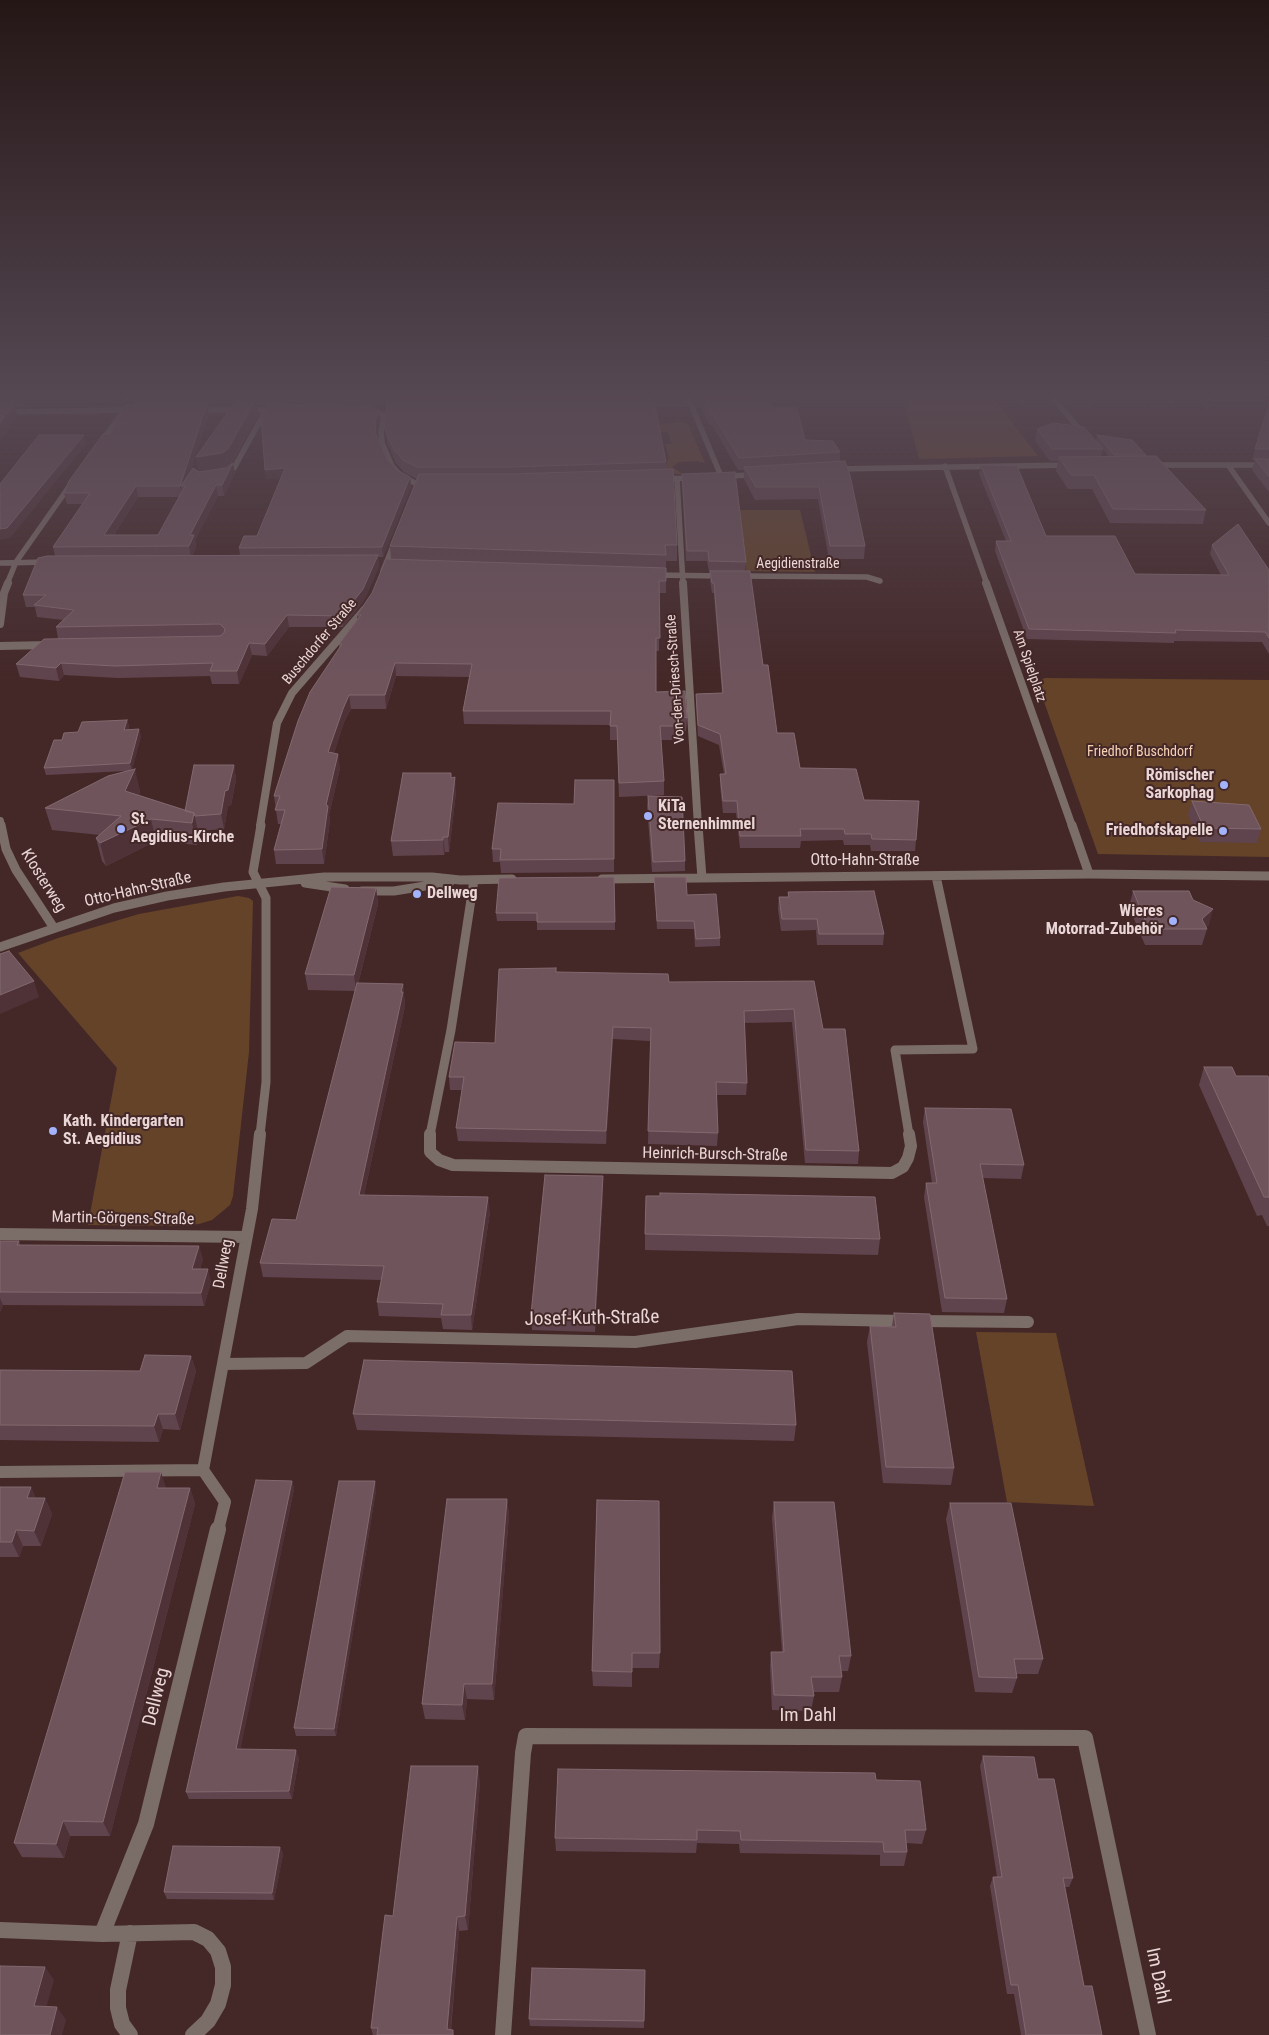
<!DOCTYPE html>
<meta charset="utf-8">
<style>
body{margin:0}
canvas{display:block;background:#442828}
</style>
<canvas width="1269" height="2035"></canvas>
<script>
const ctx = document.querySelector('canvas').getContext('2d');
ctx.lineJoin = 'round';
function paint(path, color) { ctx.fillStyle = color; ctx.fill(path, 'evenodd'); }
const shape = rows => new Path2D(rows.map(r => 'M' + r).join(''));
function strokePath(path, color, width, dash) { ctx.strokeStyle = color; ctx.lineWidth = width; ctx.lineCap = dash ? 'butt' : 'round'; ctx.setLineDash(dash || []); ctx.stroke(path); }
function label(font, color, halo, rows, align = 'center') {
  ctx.font = font + ' "Roboto Condensed",sans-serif'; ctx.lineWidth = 4; ctx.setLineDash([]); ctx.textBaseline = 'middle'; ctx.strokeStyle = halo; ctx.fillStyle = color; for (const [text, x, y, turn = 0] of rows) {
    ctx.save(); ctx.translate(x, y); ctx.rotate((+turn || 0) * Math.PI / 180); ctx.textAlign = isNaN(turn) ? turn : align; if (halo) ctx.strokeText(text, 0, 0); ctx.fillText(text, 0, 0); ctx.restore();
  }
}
paint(shape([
 [902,395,991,395,1038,456,919,459],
 [679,422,688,424,705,463,697,461,679,462,672,467,683,474,663,474,669,457,665,444,672,444,668,432,654,432,657,425],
 [740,510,800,510,815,572,746,571],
 [1045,678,1269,680,1269,857,1098,854,1037,682],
 [238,896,249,898,253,901,249,1052,233,1196,230,1205,212,1220,199,1224,182,1226,88,1225,117,1068,18,953,58,938,139,914],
 [976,1332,1056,1333,1094,1506,1007,1502]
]), '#644328');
strokePath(shape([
 [687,395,721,476],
 [1051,395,1084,435],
 [195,410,278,410],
 [365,411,377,412,384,416,381,432,382,443,392,466,401,476,417,484,428,484],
 [0,412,135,410],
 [100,444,124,410],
 [1150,465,1269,465],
 [1228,465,1269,523],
 [945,466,987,584],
 [835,469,1071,465],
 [224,475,234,468,266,410],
 [723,476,756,475],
 [660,479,696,478],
 [677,479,683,584],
 [0,563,48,562],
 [383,571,395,541],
 [654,575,722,576],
 [739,576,867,577,880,581],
 [7,584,16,562,71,484]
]), '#7b6d68', 5.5);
strokePath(shape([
 [683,583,698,826],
 [986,583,1072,826],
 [0,624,4,593,8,583],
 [0,646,49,645],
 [0,821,1,826],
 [260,826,277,723,292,693,365,609]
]), '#7b6d68', 8);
strokePath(shape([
 [1,825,6,849,16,870,54,928],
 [698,825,702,878],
 [1072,825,1089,874],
 [602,879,1089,874,1269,876],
 [305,883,345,889],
 [362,891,394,891,450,882],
 [0,947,114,908,167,896,224,887,324,877,432,877,460,880,512,879],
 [260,1135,266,1082,266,898,253,872,261,825],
 [430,1135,451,1030,474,880],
 [909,1135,895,1050,973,1049,936,876]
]), '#7b6d68', 9);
strokePath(shape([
 [430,1134,430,1152,439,1160,453,1165,892,1173,903,1167,908,1158,911,1146,909,1134],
 [0,1234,246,1237],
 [919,1321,1028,1322],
 [224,1364,306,1363,347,1336,635,1342,798,1319,905,1321],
 [0,1472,203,1470],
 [218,1530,225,1502,203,1470,252,1209,260,1134]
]), '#7b6d68', 12);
strokePath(shape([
 [0,1930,102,1934,194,1932,208,1939,218,1951,223,1967,223,1985,218,2004,208,2021,193,2035],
 [130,1933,118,1990,118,2008,122,2024,130,2035],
 [102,1934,146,1824,218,1529],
 [503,2035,523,1753,526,1736,1085,1738,1148,2035]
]), '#7b6d68', 16);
paint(shape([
 [0,395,62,395,59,400,31,400,31,398,24,407,15,407,18,416,0,441],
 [120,395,215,395,212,404,207,405,209,414,190,473,199,472,244,399,244,395,469,395,469,398,497,400,557,398,557,395,687,395,687,407,655,407,666,462,666,470,677,545,677,561,666,561,666,593,659,593,659,651,656,651,656,692,687,718,686,731,677,727,677,740,661,740,664,781,664,795,619,797,617,740,610,740,610,725,464,724,463,711,469,677,396,676,386,709,351,709,344,722,334,753,340,768,329,815,330,820,324,864,276,864,274,850,281,824,278,824,274,796,339,648,339,644,357,620,357,615,372,593,391,559,390,546,417,479,404,472,396,463,387,442,384,420,387,409,386,403,375,408,371,408,378,410,379,419,376,431,377,435,387,459,397,470,410,477,411,486,383,557,378,557,379,567,364,600,343,627,289,627,267,656,252,655,239,684,212,684,210,676,118,678,64,675,59,681,20,677,16,664,58,638,56,627,63,620,37,617,35,607,26,607,23,595,55,556,53,547,83,504,67,504,64,493,110,434,134,405,133,399,121,399],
 [257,405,289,406,265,470,266,479,281,478,257,536,239,548,240,556,192,556,196,547,195,540,218,496,224,496,235,473,231,465,258,414],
 [138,497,179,497,158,535,114,535],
 [691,395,765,395,773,408,805,440,840,452,840,461,865,546,864,559,829,559,818,499,755,500,744,479,744,470,738,470,712,425,709,425,701,407,697,407],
 [1011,395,1054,395,1052,404,1020,404],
 [1057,395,1185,395,1172,404,1152,404,1145,395,1094,395,1093,404,1065,404],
 [1195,395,1269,395,1269,401,1212,401,1208,411],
 [1269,403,1269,492,1252,470,1255,460,1252,460],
 [1037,429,1096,441,1097,435,1146,455,1146,456,1206,510,1203,524,1110,523,1092,489,1068,489,1056,471,1058,461,1050,461,1035,441],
 [1103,449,1109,457,1101,457],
 [981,465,1046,536,1135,574,1221,575,1210,554,1212,545,1269,570,1269,654,1262,642,1174,641,1174,643,1027,639,995,551,996,541,1006,541,979,474],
 [682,474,746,562,745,571,763,665,777,733,800,768,864,800,916,840,915,851,871,851,870,845,844,845,843,840,801,841,800,848,740,848,736,813,723,813,720,785,720,774,724,774,719,745,698,736,696,705,696,694,722,693,714,593,712,593,710,581,710,571,709,571,707,561,686,561,682,483],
 [127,720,129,727,128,730,141,736,132,769,140,791,139,795,185,811,234,765,236,780,231,805,228,806,224,829,198,831,199,836,197,845,156,841,106,866,102,861,96,838,100,835,52,830,45,808,126,771,46,775,44,768,62,740,78,732],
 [452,778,456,792,449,852,445,852,444,855,393,856,391,841],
 [614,780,614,872,501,873,500,862,493,862,492,849,574,804],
 [648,796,685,861,685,871,652,872,647,806],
 [1192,801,1261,829,1257,843,1200,842,1188,815],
 [614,877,615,930,537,930,537,921,497,921,496,913],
 [654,877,687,895,720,938,720,946,695,947,694,929,657,929],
 [376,888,378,904,358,984,403,984,405,1006,364,1195,490,1212,472,1330,443,1329,441,1318,379,1316,377,1302,381,1280,263,1277,260,1263,296,1220,355,991,308,990,305,974],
 [1133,891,1193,900,1209,925,1206,927,1207,929,1202,945,1145,945,1129,907],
 [788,892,884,934,883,945,817,945,816,930,781,931,778,909,779,897,788,897],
 [556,972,669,982,814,981,823,1029,859,1151,858,1164,805,1163,792,1022,744,1023,747,1083,746,1095,717,1095,718,1133,717,1146,648,1144,650,1041,613,1039,606,1144,458,1141,456,1128,462,1090,450,1090,449,1077,495,1043],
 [1204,1067,1236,1076,1269,1078,1269,1226,1267,1226,1262,1215,1257,1216,1199,1085],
 [925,1108,1024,1165,1021,1179,983,1178,1007,1299,1004,1313,942,1312,924,1197,926,1183,932,1183,923,1122],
 [603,1193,595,1332,532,1330,531,1314],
 [645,1234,880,1239,878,1255,645,1250],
 [0,1241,19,1241,20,1245,203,1259,200,1269,211,1282,204,1306,3,1305,0,1312],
 [894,1313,954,1468,951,1485,883,1483,867,1342,870,1326,892,1326],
 [191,1356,196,1371,180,1430,163,1429,159,1442,0,1440,0,1370,140,1371],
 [353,1414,796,1425,794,1441,524,1435,357,1430],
 [292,1481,294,1489,240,1749,299,1758,292,1799,189,1799,186,1792],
 [0,1487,36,1498,45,1498,52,1514,41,1546,23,1546,19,1557,0,1557],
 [166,1488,190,1488,195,1504,110,1836,70,1836,64,1858,22,1857,14,1843],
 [376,1490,336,1736,296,1736,294,1728],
 [507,1499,509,1515,494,1700,467,1699,465,1720,425,1719,422,1704],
 [597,1500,660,1653,659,1668,632,1668,632,1687,593,1686,592,1671],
 [774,1502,851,1656,848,1671,841,1671,842,1677,839,1692,813,1692,814,1696,811,1711,772,1710,770,1667,771,1652,782,1652,772,1518],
 [950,1503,1043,1659,1038,1674,1016,1674,1017,1678,1012,1693,975,1692,946,1519],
 [983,1756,1038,1779,1073,1878,1069,1887,1065,1887,1084,1986,1102,2035,1021,2035,1014,1994,1007,1994,990,1886,993,1877,997,1877,980,1766],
 [876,1780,926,1830,922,1844,906,1843,907,1852,904,1866,880,1866,880,1855,740,1853,739,1844,697,1843,696,1853,556,1851,555,1838],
 [480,1782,468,1930,459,1931,451,2030,454,2035,373,2035,371,2028,393,1916],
 [280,1847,283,1854,274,1900,167,1899,164,1892],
 [645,1970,644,2028,530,2026,529,2019]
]), '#60444d');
paint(shape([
 [21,395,30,395,31,398,24,407],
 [58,395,62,395,59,400],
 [210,395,215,395,212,404],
 [374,395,398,395,386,401,386,403,375,408],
 [1174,395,1185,395,1172,404],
 [1213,395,1212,401,1208,411,1210,401],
 [256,399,258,414,230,465,225,470,199,473,196,457],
 [14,404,18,416,0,441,0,423],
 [207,404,209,414,185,488,185,486,181,486,183,495,183,497,180,486],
 [378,410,379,419,376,431,375,422],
 [84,435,86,444,10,538,0,540,0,529],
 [233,463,235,473,224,496,222,485],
 [285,468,287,478,266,479,265,470],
 [410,477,411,486,383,557,382,547],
 [216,485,218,496,195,540,196,547,191,558,189,546,190,535],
 [136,486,138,497,107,547,104,535],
 [378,555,379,567,364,600,343,627,342,616],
 [287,615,289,627,267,656,265,644],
 [249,643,252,655,239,684,237,671],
 [61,663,64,675,59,681,56,668],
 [395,663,396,676,386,709,385,695],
 [349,695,351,709,344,722,330,766,328,752,343,709],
 [127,720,129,727,126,737,124,730],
 [139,729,141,736,132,771,130,763],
 [338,754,340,768,329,815,330,820,324,864,322,849,326,805],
 [234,765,236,780,231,805,228,806,224,829,221,814,225,791],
 [135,769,140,791,131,813,125,791],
 [455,777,456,792,449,852,448,837],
 [194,813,199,836,197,845,192,823],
 [151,819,156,841,106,866,100,843],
 [443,837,445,852,444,855,443,840],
 [376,888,378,904,356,991,354,975],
 [1213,909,1209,925,1204,929,1202,919],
 [34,981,39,997,0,1014,0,995],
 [403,984,405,1006,361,1209,359,1195],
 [613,1027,613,1039,606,1144,606,1131],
 [603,1176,603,1193,595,1332,595,1315],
 [488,1197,490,1212,472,1330,471,1315],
 [199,1246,203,1259,196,1282,192,1269],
 [208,1269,211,1282,204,1306,201,1293],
 [0,1298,3,1305,0,1312],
 [191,1356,196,1371,180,1430,175,1414],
 [158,1414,163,1429,159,1442,154,1426],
 [161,1472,166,1488,157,1488],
 [292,1481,294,1489,239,1757,236,1749],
 [375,1481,376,1490,336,1736,334,1729],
 [31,1487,38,1503,27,1498],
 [190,1488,195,1504,110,1836,103,1822],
 [45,1498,52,1514,41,1546,34,1531],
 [507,1499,509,1515,494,1700,492,1684],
 [16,1530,23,1546,19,1557,12,1542],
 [464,1684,467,1699,465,1720,462,1705],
 [296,1750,299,1758,292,1799,289,1791],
 [478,1766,480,1782,468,1930,465,1916],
 [63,1821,70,1836,64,1858,56,1844],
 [280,1847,283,1854,274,1900,272,1893],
 [457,1917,459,1931,450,2035,447,2029],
 [45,1967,54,1980,43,2019,34,2006],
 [57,2007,66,2020,62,2035,50,2035]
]), '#4f3238');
const building = shape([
 [132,395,185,395,132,396,132,395],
 [397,395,467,395,467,398,497,398,497,400,560,398,559,395,653,395,666,462,510,467,417,467,403,460,395,451,385,430,384,420,387,405,386,401,397,395],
 [697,395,765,395,773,408,797,408,805,440,833,441,840,452,739,458,712,413,710,413,701,395,697,395],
 [1205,395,1213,395,1210,401,1205,395],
 [237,399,256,399,228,449,222,453,196,457,237,399],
 [0,403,14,404,0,423,0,403],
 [1269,403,1269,449,1255,449,1269,403],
 [207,404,180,486,136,486,104,535,158,535,185,486,181,486,193,468,199,472,226,468,233,463,222,485,216,485,190,535,194,535,189,546,53,547,90,493,64,493,69,481,103,434,110,434,126,405,207,404],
 [268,405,368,407,378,410,375,422,376,435,387,459,397,470,410,477,382,547,239,548,244,536,257,536,285,468,265,470,261,418,268,405],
 [1053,423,1084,427,1103,449,1052,449,1037,429,1053,423],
 [39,435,84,435,7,528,0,529,0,484,39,435],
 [1097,435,1132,440,1146,455,1114,455,1097,435],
 [1156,456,1206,510,1113,509,1094,475,1071,475,1059,457,1156,456],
 [1255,459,1269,459,1269,477,1255,459],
 [845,461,850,475,865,546,830,546,819,487,756,487,744,467,845,461],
 [981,465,1017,466,1046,536,1115,536,1135,574,1229,575,1212,545,1238,524,1269,570,1269,638,1265,632,1175,630,1176,633,1029,629,996,541,1011,541,981,465],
 [673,469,677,545,665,545,666,555,390,546,419,474,510,474,673,469],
 [735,472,746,562,709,561,708,551,687,551,682,474,735,472],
 [378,555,363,589,342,616,287,615,265,644,249,643,237,671,210,671,213,663,115,666,61,663,56,668,16,664,44,639,220,636,224,633,225,629,220,624,56,627,74,610,34,605,46,595,23,595,38,558,47,556,378,555],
 [386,559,666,568,666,581,659,581,660,638,656,638,656,692,685,691,687,718,676,713,677,726,660,726,664,781,619,783,617,726,610,726,611,711,463,711,472,664,395,663,385,695,349,695,343,709,328,752,338,754,326,805,328,806,322,849,274,850,285,810,275,810,280,796,274,796,298,721,310,692,342,644,339,644,361,615,357,615,372,593,386,559],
 [710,571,750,571,763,665,768,665,777,733,794,733,800,768,856,769,864,800,919,801,916,840,872,839,871,834,845,834,844,829,800,829,801,836,740,836,737,801,723,801,720,774,726,774,720,734,698,725,696,694,723,693,714,583,712,583,710,571],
 [127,720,124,730,139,729,130,763,44,768,54,740,62,740,64,733,78,732,82,722,127,720],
 [194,765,234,765,228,790,225,791,221,814,195,816,194,813,185,811,194,765],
 [135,769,125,791,194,813,192,823,151,819,100,843,96,838,121,816,45,808,108,776,135,769],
 [403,773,451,773,451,778,455,777,448,837,443,837,443,840,391,841,403,773],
 [575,780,614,780,614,859,500,860,501,849,492,849,498,803,574,804,575,780],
 [648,796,682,797,685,861,653,862,648,796],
 [1192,801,1249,805,1261,829,1204,828,1192,801],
 [614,877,615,922,537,922,537,913,496,913,499,878,614,877],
 [654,877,686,877,687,895,716,894,720,938,696,939,694,921,657,921,654,877],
 [331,887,376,888,354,975,305,974,331,887],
 [874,891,884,934,819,934,817,919,782,919,779,897,789,897,788,892,874,891],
 [1133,891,1189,891,1193,900,1213,909,1202,919,1207,929,1149,929,1133,891],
 [9,951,34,981,0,995,0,954,9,951],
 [556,968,556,972,668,974,669,982,814,981,823,1029,845,1029,859,1151,806,1150,794,1009,744,1011,747,1083,716,1082,718,1133,648,1131,651,1028,613,1027,606,1131,456,1128,464,1077,449,1077,455,1042,495,1043,499,969,556,968],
 [357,983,403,984,401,992,403,992,359,1195,488,1197,471,1315,441,1315,443,1304,377,1302,384,1266,260,1263,272,1219,296,1220,357,983],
 [1204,1067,1232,1067,1236,1076,1268,1076,1269,1078,1269,1198,1269,1197,1264,1197,1204,1067],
 [925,1108,1011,1109,1024,1165,980,1164,1007,1299,945,1298,926,1183,937,1183,925,1108],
 [545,1175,603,1176,595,1315,531,1314,545,1175],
 [660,1193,875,1197,880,1239,645,1234,646,1196,660,1196,660,1193],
 [0,1241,19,1241,17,1245,199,1246,192,1269,208,1269,201,1293,0,1292,0,1241],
 [894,1313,930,1314,954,1468,886,1467,870,1326,896,1327,894,1313],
 [145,1355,191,1356,175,1414,158,1414,154,1426,0,1425,0,1370,140,1371,145,1355],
 [364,1360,792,1371,796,1425,353,1414,364,1360],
 [125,1472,161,1472,157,1488,190,1488,103,1822,63,1821,56,1844,14,1843,125,1472],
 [256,1480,292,1481,236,1749,296,1750,289,1791,186,1792,256,1480],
 [339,1481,375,1481,334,1729,294,1728,339,1481],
 [0,1487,31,1487,27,1498,45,1498,34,1531,16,1530,12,1542,0,1542,0,1487],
 [447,1499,507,1499,492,1684,464,1684,462,1705,422,1704,447,1499],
 [597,1500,659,1501,660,1653,632,1653,632,1672,592,1671,597,1500],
 [774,1502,834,1502,851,1656,839,1656,842,1677,811,1677,814,1696,774,1695,771,1652,784,1652,774,1502],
 [950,1503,1011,1503,1043,1659,1014,1659,1017,1678,979,1677,950,1503],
 [983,1756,1034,1757,1038,1779,1054,1779,1073,1878,1063,1878,1084,1986,1092,1986,1102,2035,1026,2035,1018,1985,1011,1985,993,1877,1002,1877,983,1756],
 [411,1766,478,1766,465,1916,457,1917,447,2029,453,2030,453,2035,377,2035,378,2028,371,2028,385,1915,393,1916,411,1766],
 [558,1769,875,1773,876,1780,920,1781,926,1830,905,1830,907,1852,884,1852,883,1842,741,1840,740,1831,697,1830,697,1840,555,1838,558,1769],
 [173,1846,280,1847,272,1893,164,1892,173,1846],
 [0,1966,45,1967,34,2006,57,2007,50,2035,0,2035,0,1966],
 [532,1968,645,1970,644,2021,529,2019,532,1968]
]);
paint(building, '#6f545c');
strokePath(building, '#82686f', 1);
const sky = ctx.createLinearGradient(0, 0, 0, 680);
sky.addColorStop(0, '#251616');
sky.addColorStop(0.58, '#564853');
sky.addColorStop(1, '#56485300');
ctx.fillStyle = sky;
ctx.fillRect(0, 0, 1269, 680);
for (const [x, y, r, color] of [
 [1224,785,5,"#a3b2fd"],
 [648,816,5,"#a3b2fd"],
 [121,829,5,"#a3b2fd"],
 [1223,831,5,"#a3b2fd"],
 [417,894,5,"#a3b2fd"],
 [1173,921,5,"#a3b2fd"],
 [53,1131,5,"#a3b2fd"]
]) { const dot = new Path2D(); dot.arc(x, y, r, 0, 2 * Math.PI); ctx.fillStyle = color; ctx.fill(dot); strokePath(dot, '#442828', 2); }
label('14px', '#ead6d6', '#442828', [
 ["Aegidienstraße",798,564],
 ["Buschdorfer Straße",320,642,-50],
 ["Am Spielplatz",1029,666,71],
 ["Von-den-Driesch-Straße",676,679,-94]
]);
label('14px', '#f7d2b5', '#442828', [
 ["Friedhof Buschdorf",1140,752]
]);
label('bold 16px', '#ead6d6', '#442828', [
 ["Römischer",1214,776,"right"],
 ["Sarkophag",1214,794,"right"],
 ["KiTa",658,807],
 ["Sternenhimmel",658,825],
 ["St.",131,820],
 ["Aegidius-Kirche",131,838],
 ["Friedhofskapelle",1213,831,"right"],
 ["Dellweg",427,894],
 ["Wieres",1163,912,"right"],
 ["Motorrad-Zubehör",1163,930,"right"],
 ["Kath. Kindergarten",63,1122],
 ["St. Aegidius",63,1140]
], 'left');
label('16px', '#ead6d6', '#442828', [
 ["Otto-Hahn-Straße",865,861],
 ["Klosterweg",43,881,58],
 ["Otto-Hahn-Straße",138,890,-13],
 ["Heinrich-Bursch-Straße",715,1155,1],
 ["Martin-Görgens-Straße",123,1219,1],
 ["Dellweg",224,1264,-80]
]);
label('19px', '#ead6d6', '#442828', [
 ["Josef-Kuth-Straße",592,1319,-1],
 ["Dellweg",157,1697,-76],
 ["Im Dahl",808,1716],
 ["Im Dahl",1157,1976,78]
]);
</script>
